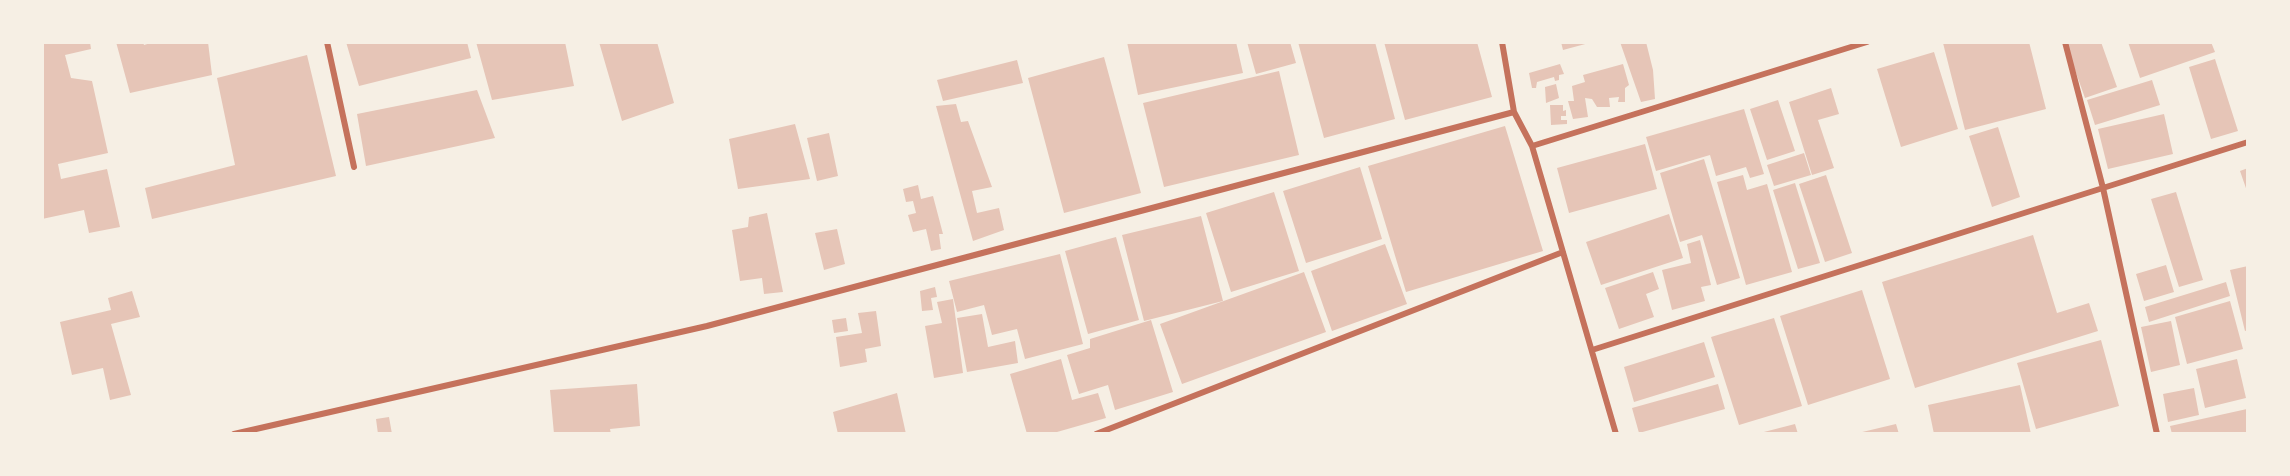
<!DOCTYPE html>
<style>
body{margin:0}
#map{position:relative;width:2290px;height:476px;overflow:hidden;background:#f6efe4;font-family:"Libre Baskerville",serif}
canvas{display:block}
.frame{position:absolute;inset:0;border:44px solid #f6efe4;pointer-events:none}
</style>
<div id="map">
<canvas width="2290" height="476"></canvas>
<div class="frame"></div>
</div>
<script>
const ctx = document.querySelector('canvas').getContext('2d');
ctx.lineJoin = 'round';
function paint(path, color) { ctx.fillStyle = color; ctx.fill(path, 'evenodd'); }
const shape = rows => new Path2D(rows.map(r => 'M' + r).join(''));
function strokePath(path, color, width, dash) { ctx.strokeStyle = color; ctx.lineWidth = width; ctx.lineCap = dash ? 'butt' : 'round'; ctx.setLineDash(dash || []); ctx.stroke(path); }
paint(shape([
 [42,42,90,42,91,49,65,55,71,78,92,81,108,153,58,164,61,179,107,169,120,227,89,233,84,210,42,219],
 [116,42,143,42,144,45,154,42,208,42,212,75,130,93],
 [346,42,467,42,471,58,359,86],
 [476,42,565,42,574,86,492,100],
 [599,42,657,42,674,103,622,121],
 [1127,42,1236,42,1243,73,1138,95],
 [1247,42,1290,42,1296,63,1256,74],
 [1298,42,1375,42,1395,119,1324,138],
 [1384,42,1477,42,1492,97,1405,120],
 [1561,42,1588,42,1589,43,1563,50],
 [1620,42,1646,42,1653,70,1655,99,1641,102],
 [1945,42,2029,42,2046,109,1965,130,1943,43],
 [2065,42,2101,42,2117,87,2085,98],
 [2128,42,2211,42,2215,52,2140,78],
 [1934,52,1958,129,1901,147,1877,69],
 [307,55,336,176,152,219,145,188,235,165,217,78],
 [1104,57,1141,193,1064,213,1028,78],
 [2215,59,2238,131,2211,139,2189,67],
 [1017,60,1023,83,943,101,937,80],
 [1560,64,1564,74,1559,75,1559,80,1555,81,1554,77,1537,82,1536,88,1532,88,1529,73],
 [1623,64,1629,85,1625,88,1625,102,1618,102,1619,97,1609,98,1610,107,1597,107,1592,99,1585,98,1588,117,1573,119,1568,101,1574,101,1572,86,1585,82,1583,75],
 [1279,71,1299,155,1164,187,1143,103],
 [2152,80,2160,105,2095,125,2087,100],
 [1556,84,1559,98,1546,103,1545,87],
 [1831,88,1839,114,1818,120,1834,168,1812,175,1789,102],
 [477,90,495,138,366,166,357,114],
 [1778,100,1795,151,1767,160,1750,109],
 [956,104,961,122,968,121,992,187,972,191,977,213,999,208,1004,230,973,241,936,106],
 [1550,105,1563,105,1563,111,1566,110,1566,116,1561,116,1561,120,1567,120,1567,124,1551,125],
 [1744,109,1764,174,1750,178,1746,167,1716,176,1710,155,1656,171,1646,137],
 [2164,114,2173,154,2108,169,2098,129],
 [795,124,810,179,738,189,729,139],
 [1505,126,1543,251,1406,292,1368,166],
 [1998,127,2020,197,1992,207,1969,136],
 [829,133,838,176,817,181,807,138],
 [1645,144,1657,189,1569,213,1557,168],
 [1804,153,1811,175,1774,186,1767,165],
 [1704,159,1740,278,1717,285,1702,235,1680,242,1660,173],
 [1360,167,1382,239,1306,263,1283,191],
 [2248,168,2248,194,2240,171],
 [1743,175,1747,190,1767,184,1792,272,1746,285,1717,182],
 [1826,175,1852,253,1825,262,1799,184],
 [1795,183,1820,263,1798,269,1773,190],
 [918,185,921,199,933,196,943,234,939,234,941,249,931,251,926,229,913,232,908,215,916,213,913,201,906,202,903,189],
 [1274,192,1299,271,1231,292,1206,213],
 [2176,192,2203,280,2179,287,2151,199],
 [767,213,783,292,764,294,762,278,740,281,732,230,748,227,749,217],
 [1669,214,1683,258,1601,285,1586,242],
 [1201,216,1223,301,1144,321,1122,235],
 [837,229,845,264,824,270,815,233],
 [2033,235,2057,313,2089,303,2098,331,1915,388,1882,282],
 [1116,237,1139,320,1088,334,1065,251],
 [1700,240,1711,285,1701,287,1705,301,1672,310,1662,270,1691,263,1687,244],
 [1385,244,1407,304,1332,331,1311,271],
 [1060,254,1083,344,1025,359,1017,329,992,335,984,305,957,312,949,281],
 [2166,265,2174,292,2144,301,2136,274],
 [2248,266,2248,330,2245,331,2230,270],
 [1304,272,1326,332,1182,384,1160,324],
 [1653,272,1659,289,1646,294,1654,317,1619,329,1605,288],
 [2226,282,2230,296,2149,322,2145,307],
 [935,287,937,297,931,298,933,310,922,311,920,291],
 [1862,290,1890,379,1808,405,1780,316],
 [132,291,140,317,111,324,131,395,110,400,103,368,72,375,60,322,111,310,108,298],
 [953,299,963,373,934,378,925,326,942,323,937,302],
 [2230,301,2243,349,2187,364,2175,317],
 [876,311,881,346,865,349,867,362,840,367,836,337,862,333,858,313],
 [982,314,988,347,1015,341,1018,363,967,372,957,318],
 [846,318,848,331,834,333,832,320],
 [1774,318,1802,406,1739,425,1711,337],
 [1151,320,1173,392,1115,410,1108,385,1079,394,1067,355,1090,348,1090,339],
 [2171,321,2180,365,2151,372,2141,327],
 [2101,340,2119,406,2036,429,2017,363],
 [1704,342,1715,377,1634,402,1624,367],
 [1061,359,1072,400,1098,393,1106,418,1050,434,1027,434,1010,374],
 [2237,359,2246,398,2205,408,2196,369],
 [637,384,640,426,610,429,611,434,554,434,550,390],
 [1718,384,1725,409,1639,433,1632,408],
 [2020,385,2031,434,1934,434,1928,405],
 [2194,388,2199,415,2168,422,2163,394],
 [897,393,906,434,838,434,833,412],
 [2247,409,2248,434,2172,434,2170,426],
 [389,417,392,434,378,434,376,419],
 [1795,424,1798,434,1760,434,1760,433],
 [1896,424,1899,434,1858,434,1858,433]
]), '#e6c5b7');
strokePath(shape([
 [327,42,354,167],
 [1502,42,1514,112],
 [2065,42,2103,188,2157,434],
 [1532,146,1867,42],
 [1592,350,2248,142],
 [234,434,707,326,1514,112,1532,146,1616,434],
 [1096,434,1563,252]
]), '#c5725c', 6);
</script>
